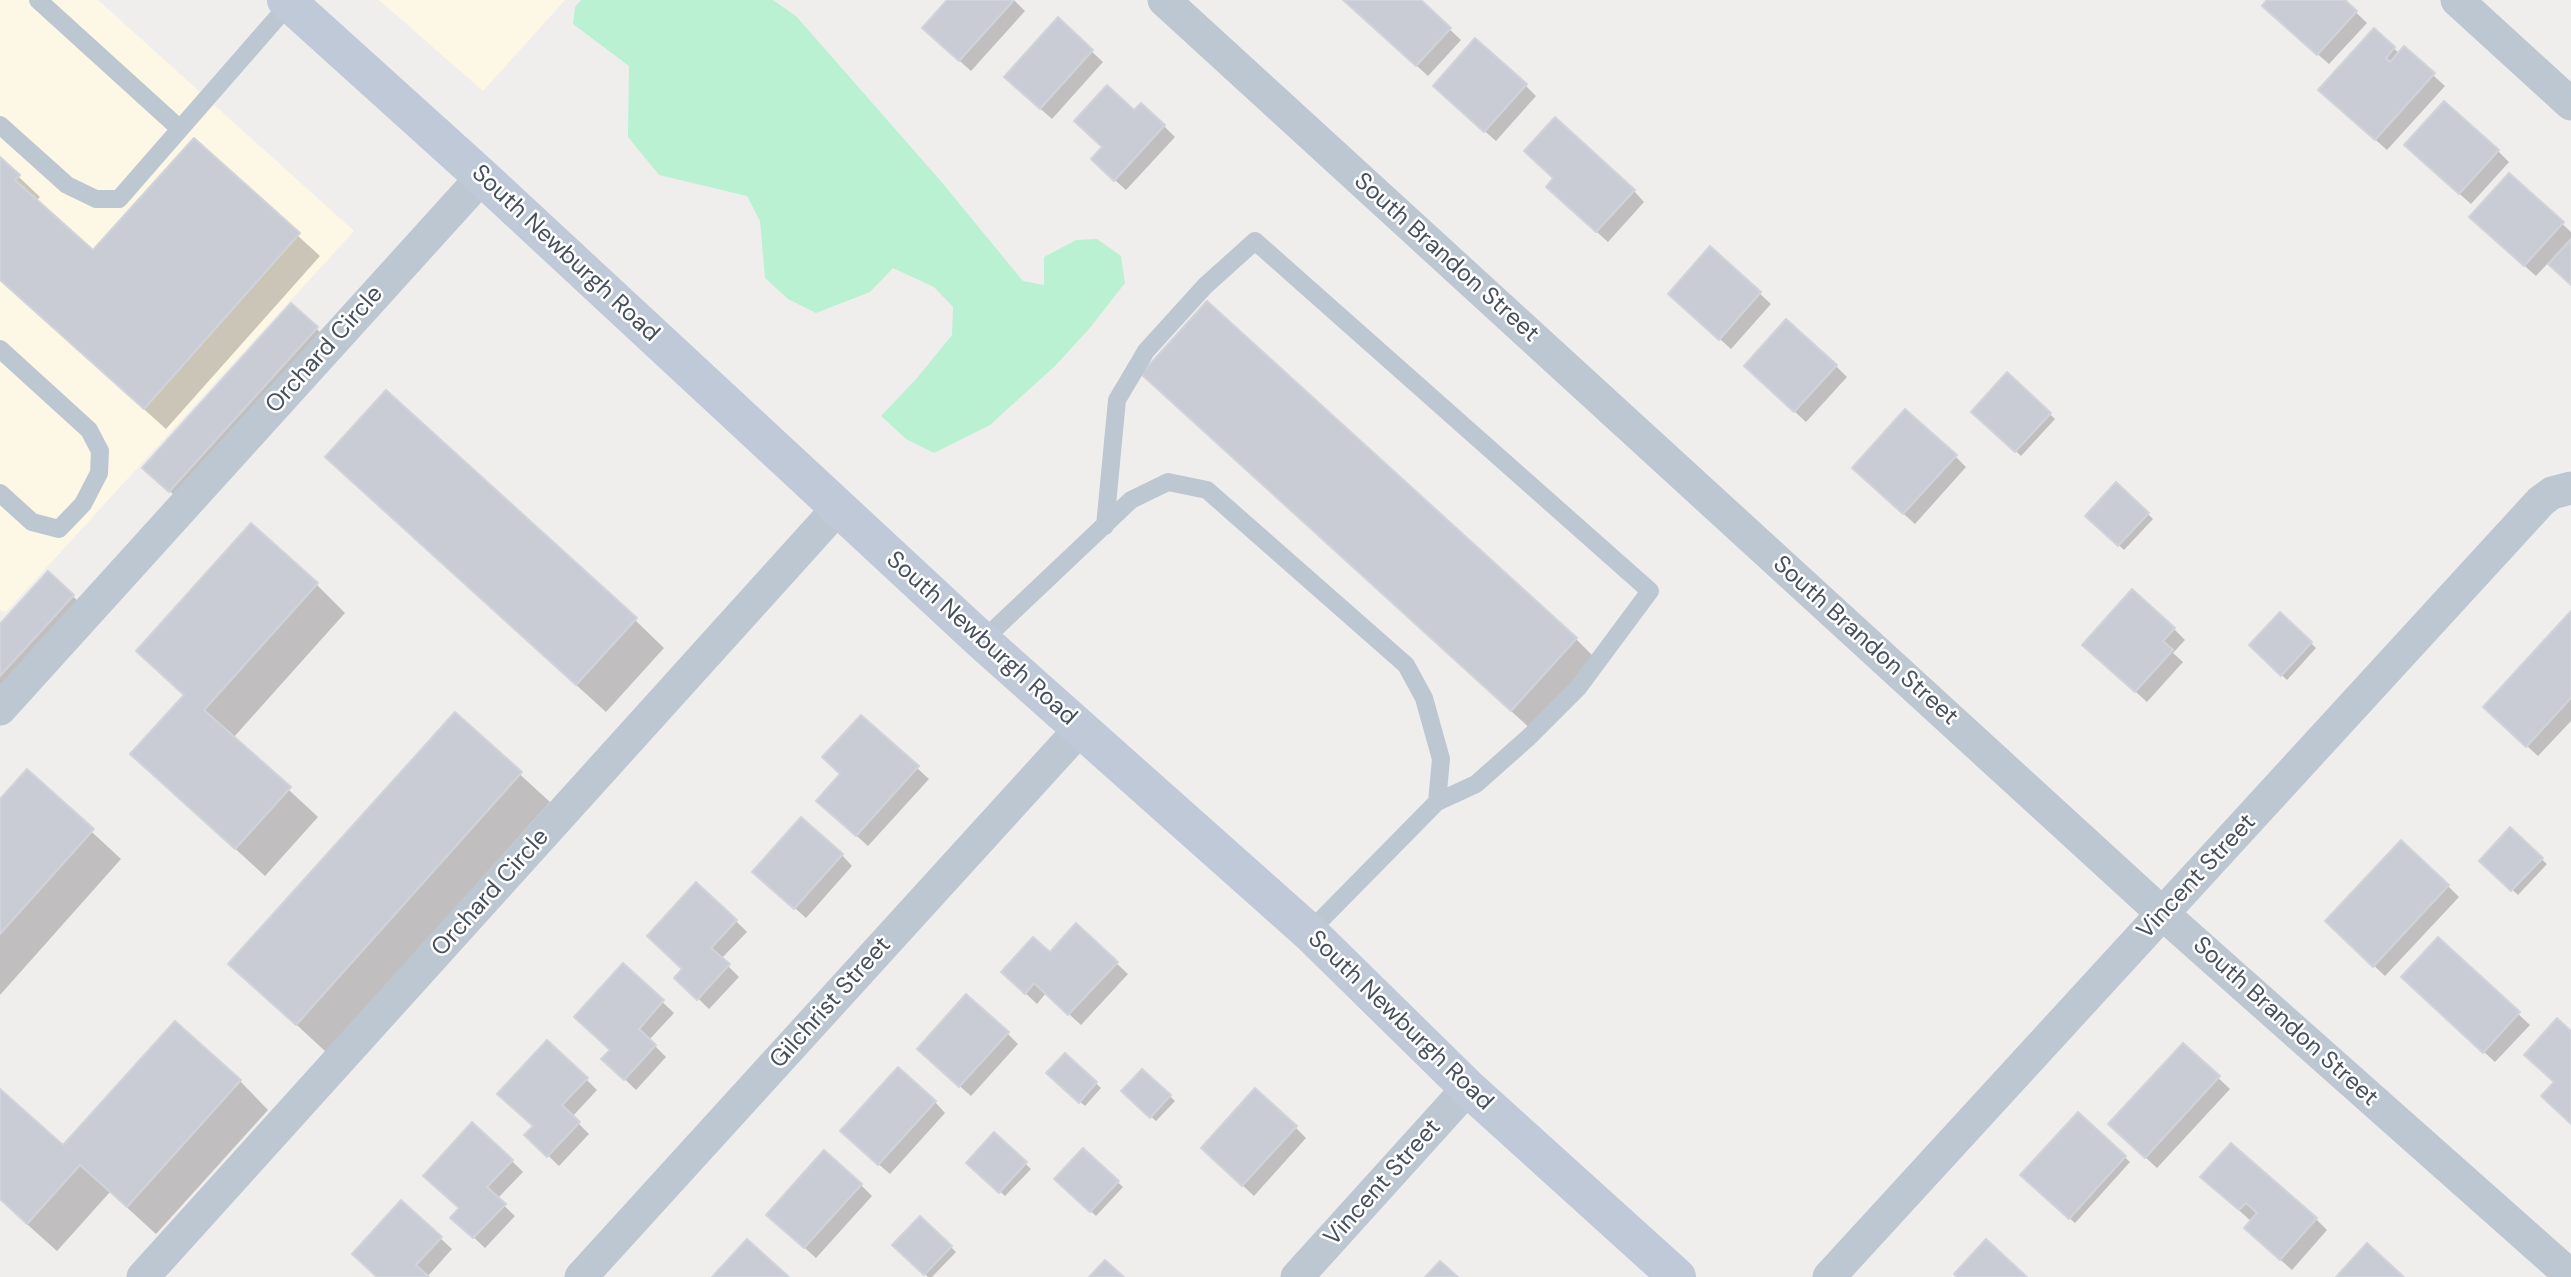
<!DOCTYPE html>
<style>
body{margin:0}
canvas{display:block;background:#f0eeed}
</style>
<canvas width="2571" height="1277"></canvas>
<script>
const ctx = document.querySelector('canvas').getContext('2d');
ctx.lineJoin = 'round';
function paint(path, color) { ctx.fillStyle = color; ctx.fill(path, 'evenodd'); }
const shape = rows => new Path2D(rows.map(r => 'M' + r).join(''));
function strokePath(path, color, width, dash) { ctx.strokeStyle = color; ctx.lineWidth = width; ctx.lineCap = dash ? 'butt' : 'round'; ctx.setLineDash(dash || []); ctx.stroke(path); }
function label(font, color, halo, rows, align = 'center') {
  ctx.font = font + ' "DM Sans",sans-serif'; ctx.lineWidth = 5; ctx.setLineDash([]); ctx.textBaseline = 'middle'; ctx.strokeStyle = halo; ctx.fillStyle = color; for (const [text, x, y, turn = 0] of rows) {
    ctx.save(); ctx.translate(x, y); ctx.rotate((+turn || 0) * Math.PI / 180); ctx.textAlign = isNaN(turn) ? turn : align; if (halo) ctx.strokeText(text, 0, 0); ctx.fillText(text, 0, 0); ctx.restore();
  }
}
paint(shape([
 [0,0,98,0,354,231,5,613,0,609],
 [379,0,565,0,483,91]
]), '#fdf7e5');
paint(shape([
 [581,0,773,0,796,16,939,179,1023,281,1044,285,1044,257,1076,240,1097,239,1121,256,1125,283,1089,329,1055,366,990,425,934,453,906,439,881,416,917,378,952,335,953,307,934,287,893,268,870,292,816,313,788,299,765,278,760,221,747,196,659,175,628,137,629,66,573,24,575,7]
]), '#b9f1d2');
paint(shape([
 [949,0,1014,0,1025,11,971,71,935,39],
 [1345,0,1418,0,1461,40,1428,76],
 [2265,0,2343,0,2367,23,2329,64,2275,17],
 [1058,20,1103,62,1052,119,1017,88],
 [2374,30,2400,54,2404,49,2445,86,2387,150,2331,100],
 [1525,85,1536,96,1496,141,1446,97],
 [1134,113,1164,126,1175,137,1126,190,1104,170],
 [194,141,320,256,166,429,0,280,0,159,40,197,36,201,93,253],
 [2498,151,2509,162,2471,204,2417,156],
 [2509,175,2571,232,2571,284,2549,262,2536,276,2482,228],
 [1634,191,1644,202,1608,242,1559,198],
 [1711,249,1771,304,1731,349,1681,304],
 [291,306,321,333,175,496,145,468],
 [1836,366,1847,377,1806,422,1757,377],
 [2007,375,2055,419,2021,456,1974,412],
 [1164,395,1576,639,1597,660,1533,731],
 [1955,456,1966,467,1915,524,1865,479],
 [356,485,635,620,664,648,606,712],
 [2117,485,2153,519,2124,550,2088,516],
 [48,574,78,601,0,687,0,627],
 [317,585,345,613,233,738,318,817,265,876,132,754,185,696,138,651],
 [2280,614,2316,648,2287,680,2251,645],
 [2571,614,2571,721,2538,756,2496,718],
 [2174,629,2185,640,2173,653,2183,662,2147,702,2096,656],
 [455,715,550,802,326,1052,231,964],
 [861,717,929,779,868,846,829,811],
 [27,772,121,859,0,995,0,801],
 [2510,830,2547,864,2518,895,2482,861],
 [842,855,852,866,806,918,766,882],
 [2448,886,2459,897,2385,976,2338,932],
 [736,921,747,932,721,959,739,977,709,1009,677,978],
 [1076,926,1128,974,1081,1025,1046,993,1037,1004,1003,972,1050,955],
 [2438,939,2530,1025,2495,1062,2414,988],
 [624,966,674,1013,649,1040,666,1057,636,1090,604,1059,612,1050],
 [1007,1033,1018,1044,971,1096,930,1060],
 [2183,1045,2230,1089,2157,1168,2121,1135],
 [1065,1055,1101,1088,1085,1106,1053,1078],
 [1142,1071,1175,1101,1156,1121,1123,1091],
 [586,1079,597,1090,572,1117,589,1134,559,1166,527,1135],
 [240,1081,268,1110,156,1234,110,1192,57,1251,0,1200,0,1091,63,1147],
 [935,1102,945,1113,890,1174,853,1142],
 [2078,1114,2130,1162,2075,1223,2022,1175],
 [1295,1127,1306,1138,1254,1196,1214,1159],
 [995,1135,1031,1169,1005,1196,969,1163],
 [1083,1151,1123,1187,1096,1216,1057,1179],
 [512,1161,523,1172,497,1199,515,1216,485,1248,453,1218],
 [861,1185,872,1196,816,1258,779,1225],
 [2214,1188,2316,1219,2327,1230,2292,1270,2257,1239,2252,1222],
 [401,1202,452,1249,427,1277,379,1277],
 [920,1218,956,1252,932,1277,928,1277,894,1245]
]), '#0003');
const building = shape([
 [947,0,1014,0,959,61,922,28,947,0],
 [1343,0,1421,0,1451,28,1416,66,1343,0],
 [2267,0,2345,0,2357,11,2317,55,2262,6,2267,0],
 [1058,17,1093,50,1040,109,1004,77,1058,17],
 [2374,28,2395,47,2386,58,2390,62,2404,46,2435,73,2375,140,2318,90,2374,28],
 [1475,38,1527,84,1484,132,1433,86,1475,38],
 [1107,85,1134,110,1141,103,1165,125,1114,181,1091,159,1102,147,1074,121,1107,85],
 [2444,101,2499,150,2459,194,2404,145,2444,101],
 [1555,117,1635,190,1596,232,1546,187,1553,178,1524,151,1555,117],
 [194,138,300,233,144,409,0,280,0,157,20,175,15,180,93,250,194,138],
 [2509,173,2564,222,2524,266,2469,217,2509,173],
 [2571,239,2571,285,2548,264,2571,239],
 [1710,246,1761,292,1719,340,1668,294,1710,246],
 [1207,301,1577,638,1511,711,1141,374,1207,301],
 [291,303,318,327,169,492,142,468,291,303],
 [1786,319,1837,365,1794,412,1744,366,1786,319],
 [2007,372,2051,413,2015,452,1971,412,2007,372],
 [386,390,637,618,576,685,325,457,386,390],
 [1905,409,1957,455,1903,514,1852,468,1905,409],
 [2116,482,2149,513,2118,546,2085,516,2116,482],
 [251,523,318,583,204,710,291,787,235,849,130,754,184,695,136,651,251,523],
 [48,571,74,595,0,676,0,624,48,571],
 [2132,589,2175,628,2163,641,2173,650,2135,692,2082,645,2132,589],
 [2571,611,2571,698,2526,747,2483,707,2571,611],
 [2280,612,2312,642,2281,676,2249,645,2280,612],
 [455,712,522,772,296,1025,228,964,455,712],
 [861,715,919,766,856,836,816,801,840,774,822,757,861,715],
 [27,769,94,829,0,934,0,799,27,769],
 [801,817,843,854,794,909,752,872,801,817],
 [2510,827,2543,858,2511,891,2479,861,2510,827],
 [2401,840,2449,885,2373,967,2325,921,2401,840],
 [696,882,737,920,711,948,730,964,697,1000,674,978,682,969,647,936,696,882],
 [1076,923,1118,962,1068,1015,1034,983,1025,994,1001,972,1033,937,1050,952,1076,923],
 [2438,937,2520,1012,2483,1053,2401,977,2438,937],
 [623,963,664,1000,639,1029,656,1045,624,1080,601,1059,610,1050,574,1017,623,963],
 [966,994,1009,1032,959,1087,917,1049,966,994],
 [2557,1018,2571,1031,2571,1124,2541,1096,2554,1082,2524,1055,2557,1018],
 [175,1021,241,1080,127,1207,80,1165,27,1224,0,1199,0,1089,63,1145,175,1021],
 [547,1040,588,1078,562,1105,580,1122,547,1157,524,1135,533,1126,497,1094,547,1040],
 [2183,1043,2220,1076,2145,1158,2108,1124,2183,1043],
 [1065,1053,1097,1082,1079,1103,1046,1073,1065,1053],
 [898,1067,936,1101,878,1165,840,1131,898,1067],
 [1142,1069,1171,1095,1150,1118,1121,1091,1142,1069],
 [1255,1088,1297,1126,1242,1186,1201,1148,1255,1088],
 [2078,1112,2126,1156,2069,1219,2020,1175,2078,1112],
 [472,1122,513,1160,487,1187,506,1204,473,1238,450,1218,459,1208,423,1176,472,1122],
 [994,1132,1027,1162,999,1193,966,1163,994,1132],
 [2231,1143,2317,1218,2280,1260,2244,1228,2257,1213,2246,1203,2239,1210,2200,1177,2231,1143],
 [1083,1148,1119,1181,1090,1212,1054,1179,1083,1148],
 [824,1150,862,1184,804,1248,766,1215,824,1150],
 [401,1200,442,1237,416,1265,429,1277,377,1277,352,1254,401,1200],
 [920,1216,952,1246,924,1275,892,1245,920,1216],
 [747,1239,789,1277,712,1277,747,1239],
 [1986,1239,2027,1277,1957,1277,1954,1274,1986,1239],
 [2367,1243,2404,1277,2336,1277,2367,1243],
 [1105,1260,1124,1277,1089,1277,1105,1260],
 [1440,1261,1458,1277,1425,1277,1440,1261]
]);
paint(building, '#c9ccd4');
strokePath(building, '#d1d3da', 2);
strokePath(shape([
 [38,0,180,129],
 [0,125,67,185,96,199,119,199,290,3],
 [0,349,89,430,100,451,99,473,83,504,59,529,32,522,0,493],
 [1105,526,1117,400,1146,351,1205,286,1255,241,1650,591,1578,688,1529,737,1476,784,1437,802],
 [982,641,1131,500,1168,482,1207,490,1406,665,1424,698,1441,759,1437,802,1309,932]
]), '#bdc7d1', 18);
strokePath(shape([
 [1164,0,2163,914,2571,1276],
 [2457,0,2571,104],
 [0,709,482,177],
 [143,1277,838,508],
 [581,1277,1080,729],
 [1297,1277,1468,1088],
 [1829,1277,2541,501,2552,493,2571,488]
]), '#bdc7d1', 33);
strokePath(shape([
 [286,0,482,177,982,641,1309,932,1468,1088,1677,1277]
]), '#bfc9d8', 38);
label('24px', '#45505c', '#fff', [
 ["South Newburgh Road",565,254,43],
 ["South Brandon Street",1446,258,42],
 ["Orchard Circle",325,350,-48],
 ["South Newburgh Road",981,639,42],
 ["South Brandon Street",1865,641,42],
 ["Vincent Street",2197,877,-47],
 ["Orchard Circle",491,893,-48],
 ["Gilchrist Street",831,1003,-48],
 ["South Newburgh Road",1400,1021,44],
 ["South Brandon Street",2285,1022,42],
 ["Vincent Street",1383,1183,-48]
]);
</script>
